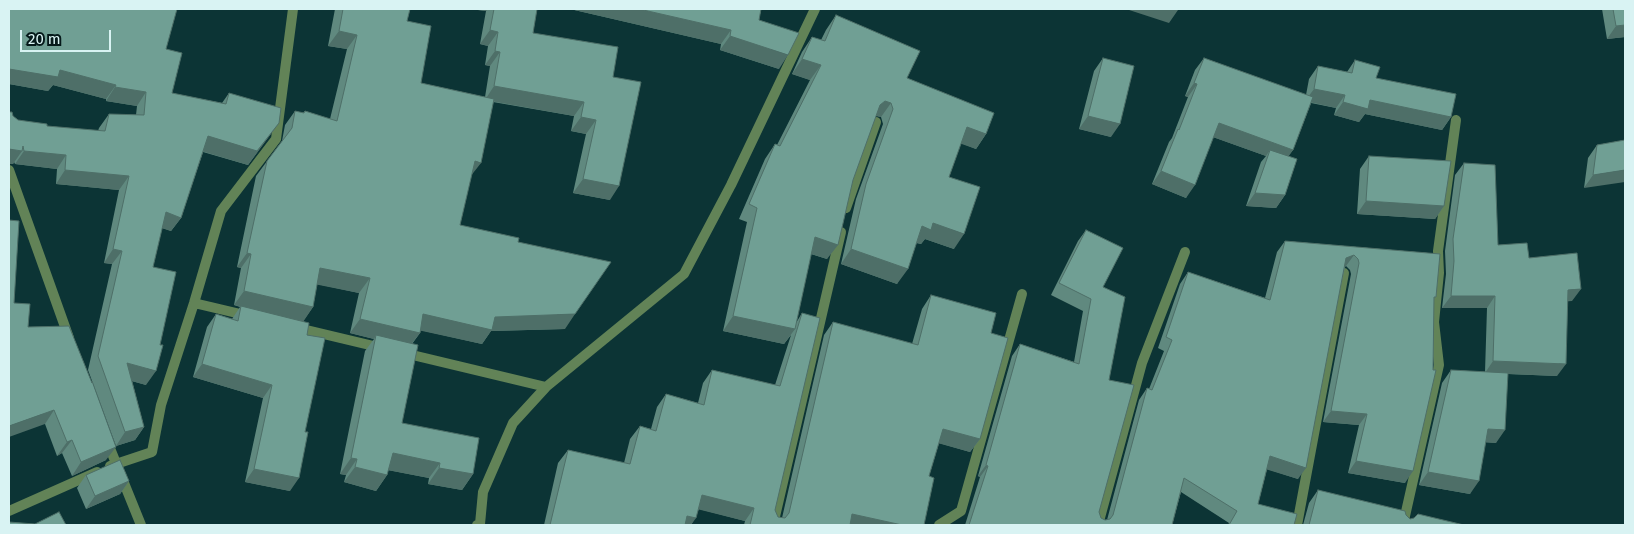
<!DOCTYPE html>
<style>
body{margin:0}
#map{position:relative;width:1634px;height:534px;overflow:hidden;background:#0c3435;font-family:"Fira Sans",sans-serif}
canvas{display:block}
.frame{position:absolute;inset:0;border:10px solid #d9f3f3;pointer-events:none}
.scale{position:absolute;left:20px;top:30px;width:91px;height:22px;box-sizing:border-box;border:2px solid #d9f3f3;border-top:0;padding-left:6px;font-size:15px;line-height:18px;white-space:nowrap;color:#d9f3f3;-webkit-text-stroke:4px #05191a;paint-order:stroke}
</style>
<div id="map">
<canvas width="1634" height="534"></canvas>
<div class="frame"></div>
<div class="scale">20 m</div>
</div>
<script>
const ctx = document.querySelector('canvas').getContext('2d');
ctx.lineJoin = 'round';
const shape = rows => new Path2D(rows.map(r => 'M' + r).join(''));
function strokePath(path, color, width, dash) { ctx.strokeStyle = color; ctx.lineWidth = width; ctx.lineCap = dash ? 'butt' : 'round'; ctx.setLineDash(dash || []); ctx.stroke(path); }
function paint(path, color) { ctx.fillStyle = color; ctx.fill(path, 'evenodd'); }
strokePath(shape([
 [9,170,69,338],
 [846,208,876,122],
 [194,303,249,316],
 [294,327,382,348],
 [404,353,546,387],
 [107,441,141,525],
 [110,466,152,452,161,405,194,303,221,211,276,139,293,9],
 [9,511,97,472],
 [477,525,480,524,483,492,513,423,546,387,684,274,731,185,815,9],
 [773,525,841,232],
 [939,525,961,511,1022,294],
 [1098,525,1142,363,1185,252],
 [1297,525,1344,273],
 [1403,525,1439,365,1434,322,1439,273,1438,251,1456,120]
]), '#628357', 10);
paint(shape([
 [9,9,166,49,172,93,222,103,229,93,269,136,248,165,203,152,181,218,171,231,162,228,153,267,146,385,132,381,144,427,135,440,116,446,88,370,112,264,104,263,119,190,56,184,57,169,15,164,14,162,13,164,13,116,18,120,47,126,98,131,99,128,109,114,136,115,137,106,106,101,106,99,53,85,48,91,9,84],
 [335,9,410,9,407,21,421,83,485,97,490,66,485,65,488,46,480,44,486,11,478,10,478,9,537,9,533,33,613,77,610,200,573,193,586,134,571,131,574,116,493,102,471,176,460,225,518,242,565,329,491,331,482,344,420,330,420,333,412,344,402,423,473,474,462,490,428,484,429,478,388,470,387,475,376,491,344,482,346,475,340,474,365,351,374,339,350,333,359,293,317,284,313,307,303,321,307,335,290,491,245,482,263,398,193,377,207,327,216,314,232,319,240,307,234,305,241,268,237,267,256,176,282,141,285,125,295,111,303,113,305,111,330,119,347,49,328,46],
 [570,9,761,9,759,20,779,69,720,50,721,44],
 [1602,9,1625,9,1625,37,1607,39],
 [836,15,907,78,986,134,976,149,961,143,949,177,954,249,925,239,921,244,916,243,897,284,841,264,856,199,883,124,881,117,876,116,853,180,827,259,811,254,796,323,802,313,775,510,778,517,782,518,824,335,833,322,912,344,922,309,931,295,991,333,980,439,970,452,939,443,929,476,924,525,744,525,745,521,699,509,691,525,544,525,558,463,568,450,624,463,630,439,640,426,651,429,657,407,666,394,698,403,703,383,712,370,775,385,791,335,784,344,723,331,747,222,739,219,765,159,775,144,777,145,810,80,792,74,802,52,812,37,821,40,826,30],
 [1103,58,1111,137,1079,129,1094,71],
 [1204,58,1306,95,1309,79,1318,66,1347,72,1355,60,1376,78,1451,117,1442,130,1365,114,1359,122,1334,115,1336,108,1311,103,1293,150,1288,156,1285,195,1276,208,1246,206,1261,162,1266,156,1213,137,1186,198,1152,184,1169,142,1172,138,1188,97,1185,96,1195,70],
 [1625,140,1584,188,1588,158,1597,145],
 [1369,156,1444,206,1435,219,1357,214,1360,169],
 [1464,163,1498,245,1529,258,1572,301,1567,301,1557,376,1508,374,1496,443,1485,442,1470,494,1419,485,1442,383,1451,370,1485,372,1487,308,1442,308,1446,274,1445,251,1455,175],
 [1086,230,1103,287,1109,380,1099,512,1101,518,1105,520,1107,520,1139,400,1147,388,1149,389,1164,351,1158,348,1180,284,1188,272,1265,298,1277,252,1285,241,1440,254,1434,301,1405,483,1348,473,1359,425,1323,422,1351,274,1350,270,1346,266,1345,267,1298,479,1267,469,1258,504,1294,525,1228,525,1229,523,1181,492,1172,525,965,525,980,477,978,476,1012,356,1020,344,1074,362,1083,311,1051,295,1078,241],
 [14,303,28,327,92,382,92,381,106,460,72,476,62,453,57,456,45,424],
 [86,475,129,481,120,494,86,509,77,488],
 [1318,490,1406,515,1410,519,1464,525,1303,525,1309,503]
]), '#60897f');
paint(shape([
 [479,9,488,9,486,11,478,10],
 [570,9,639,9,731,30,721,44],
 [1126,9,1175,9,1178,10,1169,23],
 [1625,25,1625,37,1607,39,1616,26],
 [490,30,498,32,488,46,480,44],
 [339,31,357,35,347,49,328,46],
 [730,36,788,55,779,69,720,50],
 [495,51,500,52,490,66,485,65],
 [802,59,821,65,810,80,792,74],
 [9,69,60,70,116,85,106,99,53,85,48,91,9,84],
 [1194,83,1197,84,1188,97,1185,96],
 [494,86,584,102,574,116,485,100],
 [115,87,146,92,137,106,106,101],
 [1314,89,1345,95,1336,108,1305,101],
 [1370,100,1451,117,1442,130,1365,114,1359,122,1334,115,1343,102],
 [885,101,891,103,881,117,874,115,880,105],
 [1088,116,1120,124,1111,137,1079,129],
 [581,117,596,120,586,134,571,131],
 [279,123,248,165,198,150,208,136],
 [1219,123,1293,150,1284,163,1270,150,1266,156,1210,136],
 [967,127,986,134,976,149,956,142],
 [9,149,22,151,13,164,9,164],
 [24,151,66,155,57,169,15,164],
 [475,161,481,163,470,177],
 [65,170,129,176,119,190,56,184],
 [1625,170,1625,182,1584,188,1593,175],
 [1161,171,1195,185,1186,198,1152,184],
 [583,179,619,186,610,200,573,193],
 [1255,193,1285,195,1276,208,1246,206],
 [1366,201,1444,206,1435,219,1357,214],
 [166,212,181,218,171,231,156,226],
 [933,223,964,234,954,249,925,239,921,244,912,241,922,226],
 [815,237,838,245,827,259,805,252],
 [113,249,122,251,112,264,104,263],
 [851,249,908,269,897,284,841,264],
 [247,253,251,254,241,268,237,267],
 [1354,255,1346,266,1339,269,1346,258],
 [320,268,370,278,359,293,309,283],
 [1581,289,1572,301,1559,302,1568,290],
 [244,291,313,307,303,322,234,305],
 [1451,296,1495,296,1487,308,1442,308],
 [423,314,495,317,575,314,565,329,491,331,482,344,413,329],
 [733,316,795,329,784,344,723,331],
 [360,319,420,333,409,347,376,335,374,339,350,333],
 [1493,361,1566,364,1557,376,1485,373],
 [127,363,156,371,146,385,117,377],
 [202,364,272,385,263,398,193,377],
 [54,410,45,424,9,437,9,426],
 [1331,411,1367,414,1359,425,1323,422],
 [144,427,135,440,116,446,125,432],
 [943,429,980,439,970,452,934,442],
 [1488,429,1505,430,1496,443,1479,442],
 [72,440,62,453,57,456,67,442],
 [116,447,106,460,72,476,81,462],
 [393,453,440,463,429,478,382,469],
 [1270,456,1306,468,1298,479,1262,468],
 [351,458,357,459,346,475,340,474],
 [1356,461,1413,471,1405,483,1348,473],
 [986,465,988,466,980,477,978,476],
 [355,467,387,475,376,491,344,482],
 [439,468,473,474,462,490,428,484],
 [254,469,299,478,290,491,245,482],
 [1428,472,1479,481,1470,494,1419,485],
 [129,481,120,494,86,509,95,496],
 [702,495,754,508,745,521,693,508],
 [852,514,902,525,844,525],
 [687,516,696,518,691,525,681,525]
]), '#4e6f68');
const building = shape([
 [9,9,177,9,166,49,182,53,172,93,226,104,229,93,281,108,279,123,257,151,208,136,181,218,166,212,153,267,176,272,160,345,163,345,156,371,127,363,144,427,125,432,98,356,122,251,113,249,129,176,65,170,66,155,24,151,23,146,22,151,9,149,9,112,12,112,13,116,18,120,47,124,47,126,105,131,109,114,144,115,146,92,115,87,116,85,60,70,58,77,9,69,9,9],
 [343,9,410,9,407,21,431,26,421,83,494,99,481,163,475,161,460,225,519,238,518,242,611,262,575,314,495,317,492,330,423,314,420,333,360,319,370,278,320,268,313,307,244,291,251,254,247,253,267,161,292,128,295,111,304,113,305,111,337,121,357,35,339,31,343,9],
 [494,9,537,9,533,33,618,47,613,77,641,82,619,186,583,179,596,120,581,117,584,102,494,86,500,52,495,51,498,32,490,30,494,9],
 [639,9,761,9,759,20,799,33,788,55,730,36,731,30,639,9],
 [1613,9,1625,9,1625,25,1616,26,1613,9],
 [836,15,920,51,907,78,994,113,986,134,967,127,949,177,980,187,964,234,933,223,931,230,922,226,908,269,851,249,866,184,893,109,891,103,885,101,880,105,853,180,838,245,815,237,795,329,733,316,757,208,749,204,775,144,780,146,821,65,802,59,812,37,825,41,836,15],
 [1103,58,1134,66,1120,124,1088,116,1103,58],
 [1204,58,1313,97,1293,150,1219,123,1195,185,1161,171,1178,129,1179,130,1197,84,1194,83,1204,58],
 [1355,60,1380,67,1376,78,1456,94,1451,117,1370,100,1368,109,1343,102,1345,95,1314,89,1318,66,1352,73,1355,60],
 [1625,140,1625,170,1593,175,1597,145,1625,140],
 [1270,150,1297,159,1285,195,1255,193,1270,150],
 [1369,156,1451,161,1444,206,1366,201,1369,156],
 [1464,163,1495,165,1498,245,1527,243,1529,258,1577,253,1581,289,1568,290,1566,364,1493,361,1495,296,1451,296,1454,261,1453,239,1464,163],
 [9,220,19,221,14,303,30,304,28,327,69,326,92,383,92,381,116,447,81,462,72,440,67,442,54,410,9,426,9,431,9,220],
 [1086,230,1123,248,1103,287,1125,297,1109,380,1134,385,1099,512,1101,518,1105,520,1110,519,1113,515,1147,388,1152,390,1172,340,1166,337,1188,272,1270,300,1285,241,1440,254,1436,297,1434,297,1433,370,1436,370,1413,471,1356,461,1367,414,1331,411,1359,263,1358,259,1354,255,1346,258,1306,468,1270,456,1258,504,1297,514,1294,525,1229,525,1237,511,1184,478,1172,525,969,525,988,466,986,465,1020,344,1079,364,1091,299,1059,283,1086,230],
 [931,295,996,313,991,333,1008,338,980,439,943,429,929,476,934,478,924,525,902,525,852,514,850,525,750,525,754,508,702,495,696,518,687,516,685,525,550,525,568,450,630,464,640,426,656,431,666,394,704,405,712,370,780,386,802,313,820,318,775,510,778,517,785,518,789,513,833,322,918,345,931,295],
 [241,306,309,323,307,335,325,338,305,432,308,432,299,478,254,469,272,385,202,364,216,314,238,321,241,306],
 [376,335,418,345,402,423,479,438,473,474,439,468,440,463,393,453,387,475,355,467,357,459,351,458,376,335],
 [1451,370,1508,373,1505,430,1488,429,1479,481,1428,472,1451,370],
 [120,460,129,481,95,496,86,475,120,460],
 [1318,490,1405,511,1406,515,1410,519,1414,518,1418,514,1464,525,1309,525,1318,490],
 [59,512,66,525,9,525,9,522,35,524,59,512]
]);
paint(building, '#709f94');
strokePath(building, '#4e6f68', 1);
</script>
